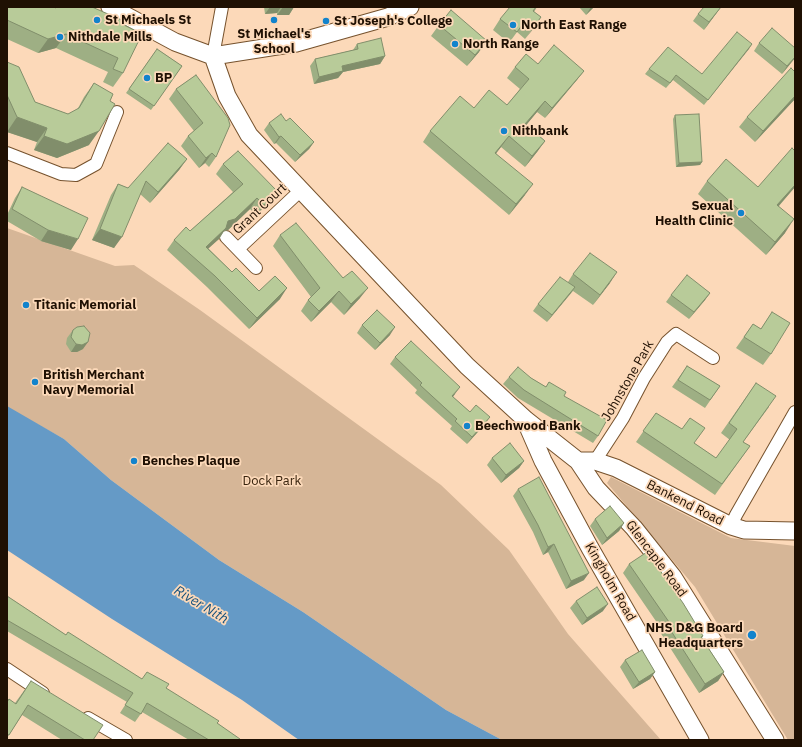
<!DOCTYPE html>
<style>
body{margin:0}
#map{position:relative;width:802px;height:747px;overflow:hidden;background:#fcd9b9;font-family:"IBM Plex Sans",sans-serif}
canvas{display:block}
.frame{position:absolute;inset:0;border:8px solid #1f1003;pointer-events:none}
</style>
<div id="map">
<canvas width="802" height="747"></canvas>
<div class="frame"></div>
</div>
<script>
const ctx = document.querySelector('canvas').getContext('2d');
ctx.lineJoin = 'round';
function paint(path, color) { ctx.fillStyle = color; ctx.fill(path, 'evenodd'); }
const shape = rows => new Path2D(rows.map(r => 'M' + r).join(''));
function strokePath(path, color, width, dash) { ctx.strokeStyle = color; ctx.lineWidth = width; ctx.lineCap = dash ? 'butt' : 'round'; ctx.setLineDash(dash || []); ctx.stroke(path); }
function label(font, color, halo, rows, align = 'center') {
  ctx.font = font + ' "IBM Plex Sans",sans-serif'; ctx.lineWidth = 3.5; ctx.setLineDash([]); ctx.textBaseline = 'middle'; ctx.strokeStyle = halo; ctx.fillStyle = color; for (const [text, x, y, turn = 0] of rows) {
    ctx.save(); ctx.translate(x, y); ctx.rotate((+turn || 0) * Math.PI / 180); ctx.textAlign = isNaN(turn) ? turn : align; if (halo) ctx.strokeText(text, 0, 0); ctx.fillText(text, 0, 0); ctx.restore();
  }
}
paint(shape([
 [7,228,115,266,134,265,200,310,441,485,509,550,568,634,661,740,502,740,446,710,303,612,219,560,111,480,64,439,10,409,7,406],
 [611,477,731,538,795,546,795,740,788,740,695,587,607,483]
]), '#d6b697');
paint(shape([
 [7,406,64,439,111,480,219,560,303,612,446,710,502,740,299,740,242,700,112,619,7,550]
]), '#659ac6');
const street = shape([
 [213,56,222,7],
 [7,153,61,174,76,175,96,164,117,112],
 [226,237,256,268],
 [238,249,300,191],
 [595,461,623,418,644,378,667,342,676,334,713,358],
 [731,526,736,515,795,412],
 [7,669,43,693],
 [88,718,126,740]
]);
const secondary = shape([
 [110,7,175,42,213,56,296,43,388,17,410,7],
 [213,56,227,96,249,135,467,366,526,420,578,461,596,488,634,528,673,577,775,740],
 [526,422,543,461,590,548,700,740],
 [578,461,595,461,616,468,731,526,744,530,795,531]
]);
strokePath(street, '#76522d', 14);
strokePath(secondary, '#76522d', 19);
strokePath(street, '#fff', 12);
strokePath(secondary, '#fff', 17);
paint(shape([
 [7,7,92,7,122,24,123,73,113,87,103,82,108,72,56,48,38,53,7,39],
 [264,7,294,7,289,15,277,15,277,13,265,14],
 [537,7,534,12,541,17,525,39,517,32,509,43,493,30,500,19],
 [579,7,594,7,586,15],
 [721,7,704,30,693,21,698,14],
 [439,25,479,52,467,66,431,36],
 [759,43,795,48,795,58,782,74,754,51],
 [357,44,385,56,380,64,343,72,338,78,314,84,310,66,315,59,353,50],
 [752,44,704,105,673,80,666,88,645,74,649,69,702,74],
 [157,49,182,66,151,110,126,93],
 [7,62,35,102,68,114,77,110,84,97,94,83,89,145,57,158,34,150,37,142,7,132],
 [538,64,584,71,576,81,545,118,537,112,526,125,545,141,537,152,525,167,501,147,496,153,525,195,509,215,423,142,430,131,474,108,507,105,520,89,507,78,515,67],
 [795,72,795,99,755,142,739,127,747,117],
 [196,75,216,157,209,167,205,163,199,168,181,146,188,136,194,131,169,99,176,89],
 [675,115,702,162,700,165,676,167,673,119],
 [269,123,314,142,309,149,295,162,276,143,274,144,264,130],
 [795,151,795,187,779,206,785,233,766,255,698,194,707,181,758,187],
 [187,159,179,170,150,203,140,194,114,248,92,240,111,195,118,184,128,188],
 [223,164,270,202,256,215,250,209,228,230,224,231,219,239,208,248,232,272,259,291,280,299,249,329,207,287,167,250,174,240,190,231,233,192,216,174],
 [22,187,71,250,41,241,7,221,7,215,15,198],
 [280,235,343,278,360,298,344,315,331,302,311,322,301,311,308,300,311,297,273,246],
 [573,274,610,283,593,305,573,291,547,322,533,311,538,304,568,282],
 [710,293,705,300,689,319,666,302,671,295],
 [772,312,771,354,763,365,736,348,753,324,761,329],
 [362,325,390,335,375,350,357,333],
 [73,330,83,349,77,352,71,352,66,344,67,338],
 [395,357,455,394,453,397,470,412,485,424,467,444,450,429,452,426,415,393,417,390,390,364],
 [687,366,720,386,705,408,672,387],
 [509,377,531,378,546,387,549,382,564,396,598,436,593,443,518,398,503,384],
 [756,383,769,407,743,442,750,446,715,495,636,442,656,413,694,443,716,458,730,440,721,433],
 [492,458,524,461,519,468,501,483,487,465],
 [518,489,584,580,566,589,548,552,543,555,533,532,513,496],
 [595,519,624,523,619,531,602,545,590,526],
 [629,564,703,636,702,638,724,672,718,681,699,693,660,632,662,630,623,573],
 [7,596,66,635,142,679,166,688,217,723,240,740,189,740,142,712,135,722,120,713,127,702,7,631],
 [576,601,603,611,582,625,570,608],
 [625,660,655,672,650,679,633,689,620,667],
 [31,681,93,740,62,740,22,715,7,738,7,702,15,703]
]), '#9eaf84');
paint(shape([
 [270,7,281,7,277,13,265,14],
 [283,7,294,7,289,15,277,15],
 [591,7,594,7,586,15],
 [721,7,704,30,709,22],
 [541,17,534,28,525,39],
 [66,34,56,48,38,53,48,39],
 [487,41,479,52,467,66,475,55],
 [752,44,749,49,704,105,708,100],
 [385,56,380,64,343,72,338,78,314,84,319,77,342,66],
 [795,57,795,58,782,74,787,66],
 [584,71,576,81,545,118,552,108],
 [795,96,795,99,755,142,763,131],
 [545,101,537,112,518,135,525,124],
 [17,117,47,128,37,142,7,132],
 [99,131,89,145,57,158,34,150,44,136],
 [281,136,276,143,274,144,279,137],
 [509,136,501,147,488,164,495,153],
 [545,141,537,152,525,167,532,156],
 [314,142,309,149,295,162,300,155],
 [212,153,205,163,199,168,206,158],
 [187,159,179,170,150,203,158,192],
 [702,162,700,165,676,167,679,163],
 [533,184,525,195,509,215,516,204],
 [795,185,795,187,768,218,777,205],
 [277,191,270,202,256,215,264,205],
 [257,198,250,209,228,230,224,231,219,239,199,257,206,247,228,221],
 [794,219,785,233,766,255,775,242],
 [100,229,122,237,114,248,92,240],
 [48,230,78,239,71,250,41,241],
 [617,272,610,283,593,305,600,295],
 [575,287,570,294,547,322,552,315],
 [287,288,280,299,249,329,257,318],
 [368,288,360,298,344,315,351,304],
 [339,291,331,302,311,322,319,311],
 [710,293,705,300,689,319,694,312],
 [395,327,390,335,375,350,380,343],
 [88,342,83,349,77,352,71,352,76,344],
 [460,387,455,394,447,404,452,396],
 [490,417,485,424,467,444,472,437],
 [524,461,519,468,501,483,506,475],
 [624,523,619,531,602,545,607,538],
 [554,544,548,552,543,555,548,547],
 [589,573,584,580,566,589,571,581],
 [608,604,603,611,582,625,587,618],
 [655,672,650,679,633,689,639,682],
 [724,672,718,681,699,693,705,684]
]), '#818e6b');
const building = shape([
 [7,7,54,7,56,8,56,7,92,7,124,21,122,24,142,34,123,73,113,69,118,58,66,34,48,39,7,20,7,7],
 [510,7,536,7,533,11,541,17,533,28,525,21,517,32,500,19,510,7],
 [704,7,721,7,709,22,698,14,704,7],
 [451,10,487,41,475,55,439,25,451,10],
 [772,28,795,48,795,57,787,66,759,43,772,28],
 [737,32,752,44,708,100,676,75,670,83,649,69,668,47,702,74,737,32],
 [381,38,385,56,342,66,343,71,319,77,315,59,358,49,357,44,381,38],
 [554,45,584,71,552,108,545,101,525,124,545,141,532,156,509,136,495,153,533,184,516,204,430,131,460,96,474,108,489,90,507,105,529,79,515,67,526,54,538,64,554,45],
 [157,49,182,66,154,106,129,89,157,49],
 [7,62,19,67,35,102,68,114,79,108,94,83,113,94,110,101,115,104,99,131,67,144,44,136,47,128,17,117,7,95,7,62],
 [791,68,795,72,795,96,763,131,747,117,791,68],
 [196,75,228,118,230,125,216,157,212,153,206,158,188,136,203,123,176,89,196,75],
 [281,114,286,121,290,118,314,142,300,155,281,136,279,137,269,123,281,114],
 [699,114,702,162,679,163,675,115,699,114],
 [168,143,187,159,158,192,146,181,122,237,100,229,118,184,128,188,168,143],
 [792,148,795,151,795,185,777,205,794,219,775,242,707,181,726,159,758,187,792,148],
 [238,151,277,191,264,205,257,198,235,219,228,221,226,228,206,247,232,272,236,268,259,291,275,276,287,288,257,318,215,276,174,240,186,227,190,231,243,184,223,164,238,151],
 [22,187,88,218,78,239,48,230,12,209,22,187],
 [296,223,343,278,352,271,368,288,351,304,339,291,319,311,308,300,320,288,280,235,296,223],
 [590,253,617,272,600,295,573,274,590,253],
 [687,275,710,293,694,312,671,295,687,275],
 [560,277,575,287,552,315,538,304,560,277],
 [377,310,395,327,380,343,362,325,377,310],
 [772,312,790,323,771,354,744,337,753,324,761,329,772,312],
 [84,326,90,333,88,342,82,345,76,344,71,337,73,330,77,327,84,326],
 [411,341,460,387,452,396,470,412,476,405,490,417,472,437,455,421,457,419,420,385,422,383,395,357,411,341],
 [687,366,720,386,710,400,678,380,687,366],
 [518,367,531,378,546,387,549,382,566,392,564,396,607,420,598,436,524,390,509,377,518,367],
 [756,383,776,396,743,442,750,446,722,484,643,431,656,413,682,429,690,418,705,428,694,443,716,458,737,429,729,423,756,383],
 [510,443,524,461,506,475,492,458,510,443],
 [539,477,589,573,571,581,554,544,548,547,538,525,518,489,539,477],
 [610,506,624,523,607,538,595,519,610,506],
 [647,552,683,603,703,636,701,637,724,672,705,684,666,623,669,622,629,564,647,552],
 [597,587,608,604,587,618,576,601,597,587],
 [7,596,66,635,68,632,142,679,147,672,169,684,166,688,219,721,217,723,240,739,240,740,209,740,147,703,141,714,125,705,133,693,7,620,7,596],
 [642,650,655,672,639,682,625,660,642,650],
 [31,681,103,725,93,740,85,740,28,705,9,735,7,734,7,702,9,699,16,704,31,681]
]);
paint(building, '#b8cb99');
strokePath(building, '#818e6b', 1);
for (const [x, y, r, color] of [
 [97,20,4,"#1283cc"],
 [274,20,4,"#1283cc"],
 [326,21,4,"#1283cc"],
 [513,25,4,"#1283cc"],
 [60,37,4,"#1283cc"],
 [455,44,4,"#1283cc"],
 [147,78,4,"#1283cc"],
 [504,131,4,"#1283cc"],
 [741,213,4,"#1283cc"],
 [26,305,4,"#1283cc"],
 [35,382,4,"#1283cc"],
 [467,426,4,"#1283cc"],
 [134,461,4,"#1283cc"],
 [752,635,5,"#1283cc"]
]) { const dot = new Path2D(); dot.arc(x, y, r, 0, 2 * Math.PI); ctx.fillStyle = color; ctx.fill(dot); strokePath(dot, '#fcd9b9', 1.5); }
label('bold 13px', '#1f1003', '#fcd9b9', [
 ["St Michaels St",105,20],
 ["St Joseph's College",334,21],
 ["North East Range",521,25],
 ["St Michael's",274,34,"center"],
 ["School",274,49,"center"],
 ["Nithdale Mills",68,37],
 ["North Range",463,44],
 ["BP",155,78],
 ["Nithbank",512,131],
 ["Sexual",733,206,"right"],
 ["Health Clinic",733,221,"right"],
 ["Titanic Memorial",34,305],
 ["British Merchant",43,375],
 ["Navy Memorial",43,390],
 ["Beechwood Bank",475,426],
 ["Benches Plaque",142,461],
 ["NHS D&G Board",743,628,"right"],
 ["Headquarters",743,643,"right"]
], 'left');
label('13px', '#1f1003', '#fcd9b9', [
 ["Grant Court",260,209,-43],
 ["Johnstone Park",628,381,-60],
 ["Bankend Road",685,503,27],
 ["Glencaple Road",656,559,53],
 ["Kingholm Road",610,582,60]
]);
label('13px', '#39240e', '#fcd9b9', [
 ["Dock Park",272,481]
]);
label('italic 14px', '#15517d', '#fcd9b9', [
 ["River Nith",201,605,31]
]);
</script>
